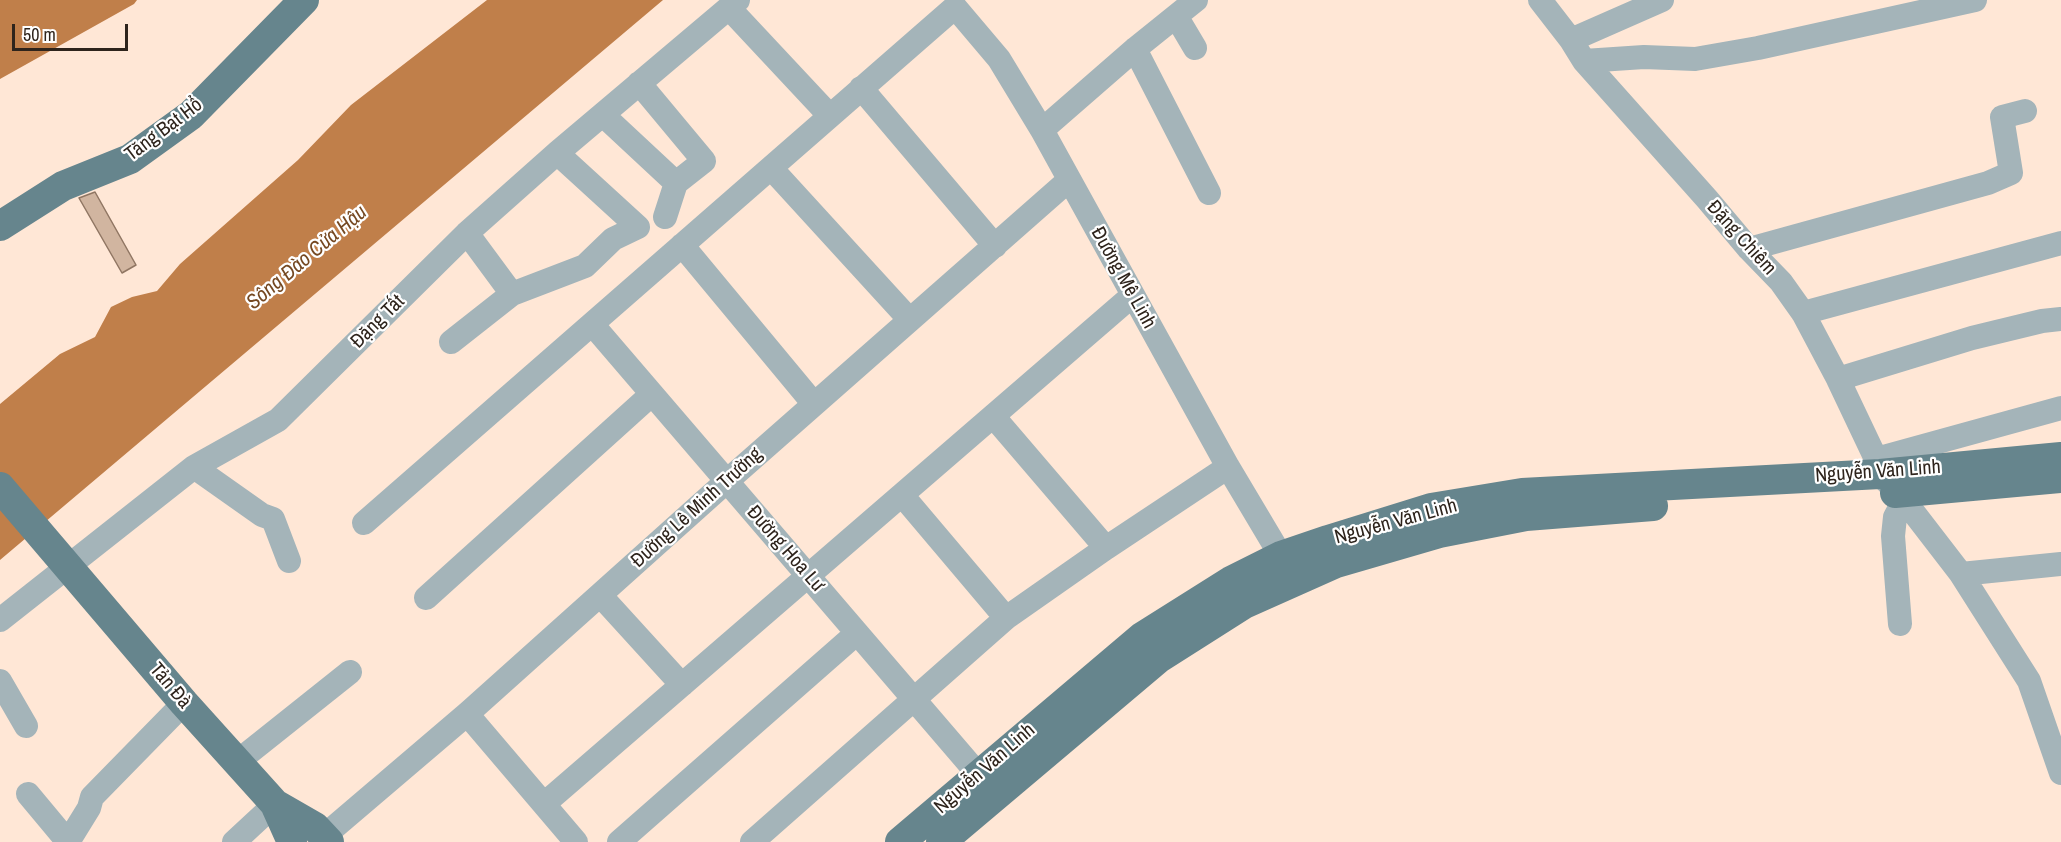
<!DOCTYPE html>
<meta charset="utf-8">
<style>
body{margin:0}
#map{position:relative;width:2061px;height:842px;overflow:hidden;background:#ffe7d6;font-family:"Archivo Narrow",sans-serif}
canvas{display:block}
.scale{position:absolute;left:12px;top:24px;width:116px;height:27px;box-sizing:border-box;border:3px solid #2e241c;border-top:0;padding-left:8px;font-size:18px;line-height:21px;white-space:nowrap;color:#2e241c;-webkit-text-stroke:4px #fff;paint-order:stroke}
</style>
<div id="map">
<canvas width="2061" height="842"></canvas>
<div class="scale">50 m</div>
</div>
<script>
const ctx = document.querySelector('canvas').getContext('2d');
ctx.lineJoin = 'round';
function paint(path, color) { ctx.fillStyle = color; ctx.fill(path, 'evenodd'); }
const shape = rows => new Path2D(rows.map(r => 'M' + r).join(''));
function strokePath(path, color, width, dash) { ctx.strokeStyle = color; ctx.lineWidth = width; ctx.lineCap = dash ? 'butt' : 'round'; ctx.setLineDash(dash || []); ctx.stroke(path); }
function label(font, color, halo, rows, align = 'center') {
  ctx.font = font + ' "Archivo Narrow",sans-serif'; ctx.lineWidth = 4.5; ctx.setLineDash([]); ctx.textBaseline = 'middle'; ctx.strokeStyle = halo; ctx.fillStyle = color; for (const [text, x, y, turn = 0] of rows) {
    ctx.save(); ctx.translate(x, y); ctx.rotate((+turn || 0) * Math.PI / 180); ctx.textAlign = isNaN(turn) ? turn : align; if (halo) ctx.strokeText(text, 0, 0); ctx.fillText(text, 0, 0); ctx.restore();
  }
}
paint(shape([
 [0,0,137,0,134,4,0,79],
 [487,0,663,0,0,560,0,404,60,354,95,337,111,307,132,297,157,291,180,264,298,160,351,105]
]), '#c07f4a');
const building = shape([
 [95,192,136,265,122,273,79,198,95,192]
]);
paint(building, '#d1b5a0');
strokePath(building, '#907663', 1.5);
strokePath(shape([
 [1540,0,1571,40,1584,61,1707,199,1749,249,1781,282,1803,313,1838,379,1876,459,1880,474,1904,500,1961,574,2029,681,2061,773],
 [729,8,830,116],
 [1176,16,1195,48],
 [1571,40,1662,0],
 [1135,49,1209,193],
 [1584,61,1644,57,1695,59,1758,48,1975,0],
 [639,83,704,161,676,183,665,217],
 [861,88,995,246],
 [603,115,676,183],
 [1042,130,1135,49,1196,0],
 [771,168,910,320],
 [467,233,512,294,585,266,613,239,638,227,557,153],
 [682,245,814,404],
 [1749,249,1988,183,2011,173,2002,117,2025,111],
 [1803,313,2061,243],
 [592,324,978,774],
 [451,342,512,294],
 [1838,379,1972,338,2042,321,2061,319],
 [993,416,1106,548],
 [1876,459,2061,408],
 [194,467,262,515,273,519,289,561],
 [902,495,1006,618],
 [364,523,955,7,999,59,1042,130,1228,467,1281,556],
 [1961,574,2061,564],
 [600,595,682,685],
 [426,598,652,394],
 [0,620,194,467,278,420,467,233,557,153,738,0],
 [1900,624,1893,536,1895,517,1904,500],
 [0,681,26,726],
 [467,714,576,842],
 [237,762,350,672],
 [28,794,68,842],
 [544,804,1133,295],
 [324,836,467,714,727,481,1069,180],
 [68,842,89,808,92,797,184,703],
 [234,842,275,804],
 [619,842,857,633],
 [752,842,1006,618,1106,548,1228,467]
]), '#a4b4b9', 24);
strokePath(shape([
 [0,226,63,186,130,159,191,115,304,0],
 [0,487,184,703,275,804,292,842],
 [1895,493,2061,478],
 [275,804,315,827,329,842],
 [900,842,1142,637,1231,581,1281,556,1328,540,1431,508,1522,493,1880,474,2061,457],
 [941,842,1159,658,1244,604,1336,563,1439,533,1526,516,1653,506]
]), '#66858d', 30);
label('20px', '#2e241c', '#fff', [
 ["Tăng Bạt Hổ",164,130,-37],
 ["Đặng Chiêm",1741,238,48],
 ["Đường Mê Linh",1123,278,61],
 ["Đặng Tất",378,322,-45],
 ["Nguyễn Văn Linh",1878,472,-4],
 ["Đường Lê Minh Trường",697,508,-42],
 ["Nguyễn Văn Linh",1396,522,-15],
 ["Đường Hoa Lư",785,549,49],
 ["Tản Đà",170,686,50],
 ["Nguyễn Văn Linh",985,769,-41]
]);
label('italic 21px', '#754821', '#fff', [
 ["Sông Đào Cửa Hậu",307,258,-40]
]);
</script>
